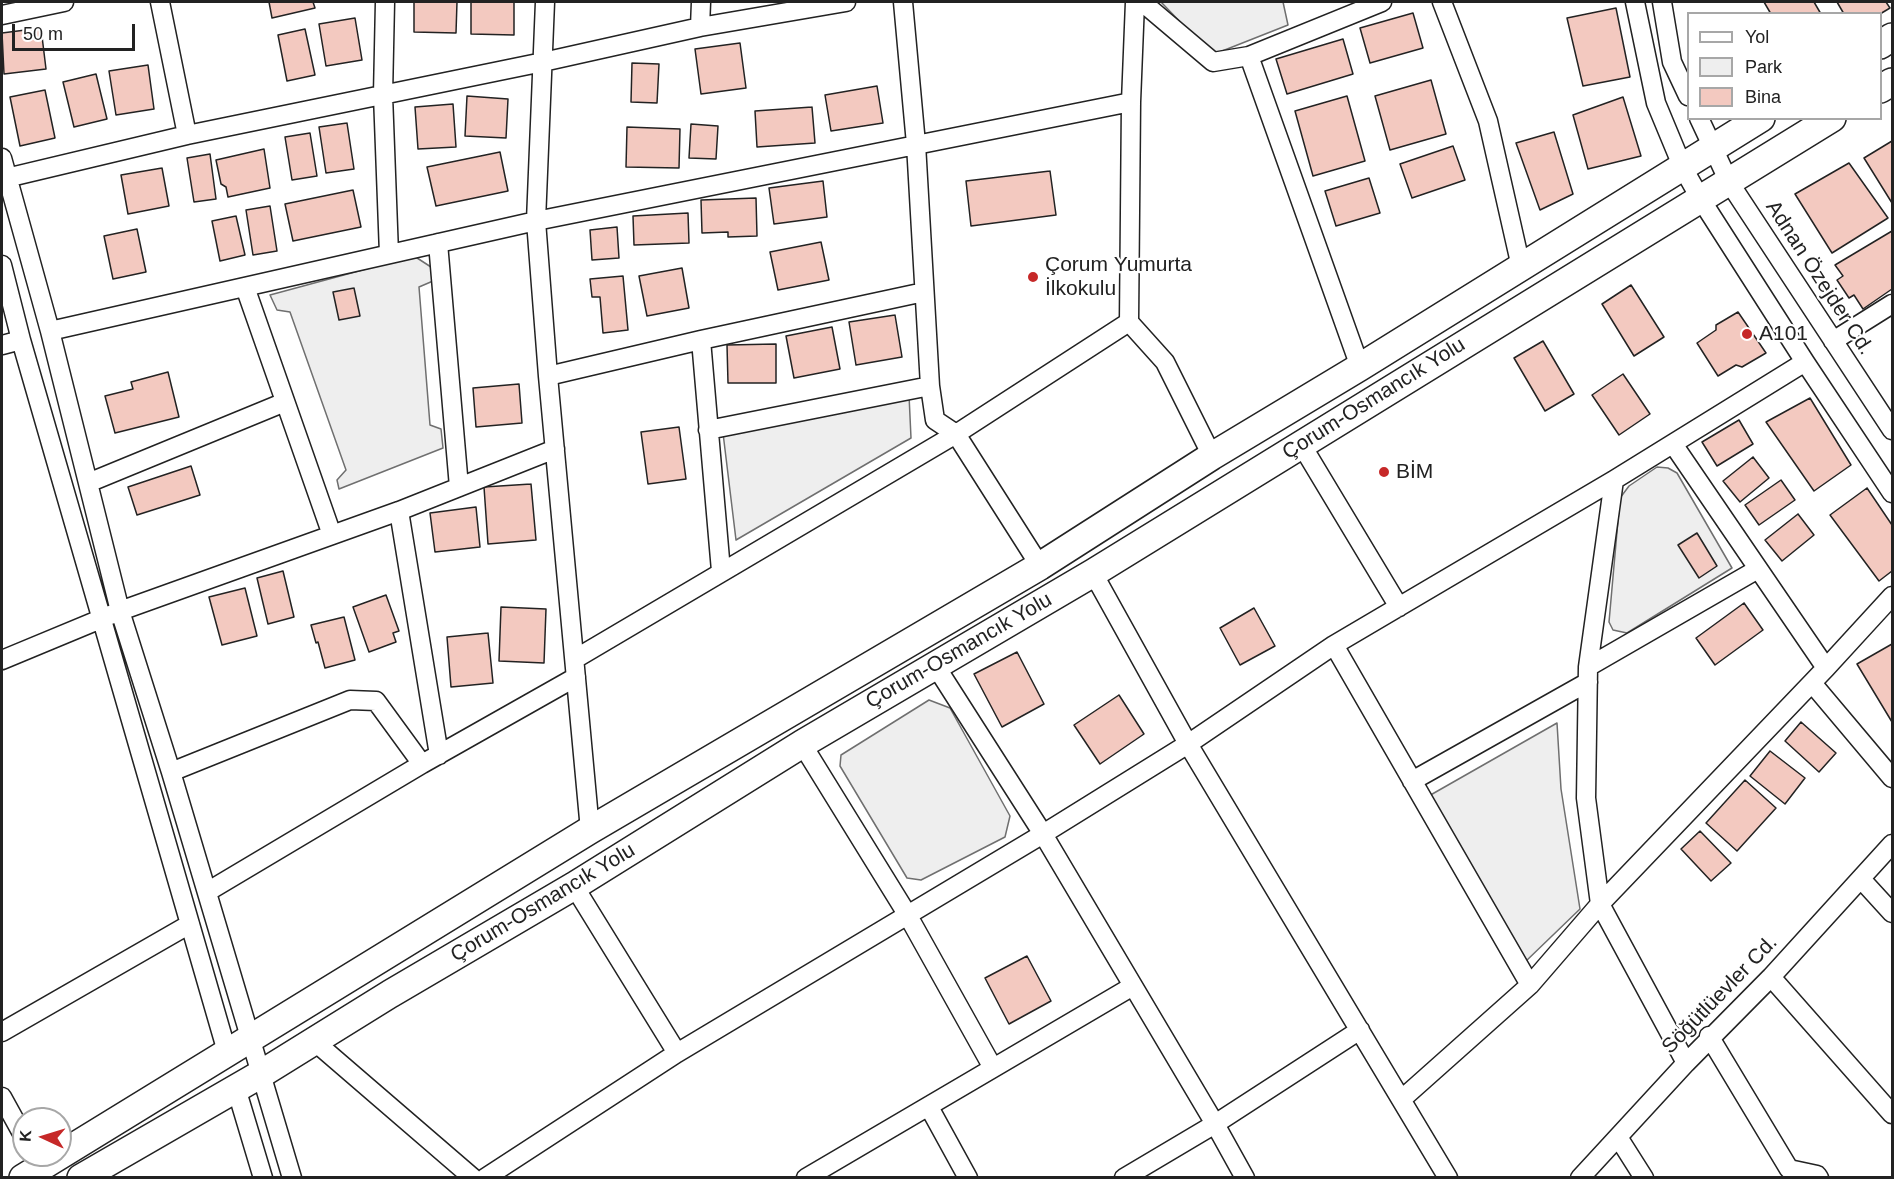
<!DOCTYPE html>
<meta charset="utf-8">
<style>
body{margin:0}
#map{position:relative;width:1894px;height:1179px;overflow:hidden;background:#fff;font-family:Arial,sans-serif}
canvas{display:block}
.frame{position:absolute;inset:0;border:3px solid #222;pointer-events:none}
.legend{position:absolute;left:1687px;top:12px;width:195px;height:108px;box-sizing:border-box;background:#fff;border:2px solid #a7a7a7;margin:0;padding:8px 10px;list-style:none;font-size:18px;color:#222}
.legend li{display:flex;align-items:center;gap:12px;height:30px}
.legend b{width:30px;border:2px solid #a7a7a7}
.north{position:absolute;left:12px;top:1107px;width:60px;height:60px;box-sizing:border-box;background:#fff;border:2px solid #a7a7a7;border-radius:50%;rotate:274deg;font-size:16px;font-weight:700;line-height:24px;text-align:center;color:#222}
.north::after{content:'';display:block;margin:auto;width:21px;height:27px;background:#c62828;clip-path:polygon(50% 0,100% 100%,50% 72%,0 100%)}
.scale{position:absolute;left:12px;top:24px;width:123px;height:27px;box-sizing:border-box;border:3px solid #222;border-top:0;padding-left:8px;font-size:18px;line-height:21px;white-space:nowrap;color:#222;-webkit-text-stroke:4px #fff;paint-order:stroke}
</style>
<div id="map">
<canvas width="1894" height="1179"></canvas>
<div class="frame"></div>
<ul class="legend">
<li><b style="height:8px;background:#fff"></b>Yol</li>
<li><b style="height:16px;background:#eee"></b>Park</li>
<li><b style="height:16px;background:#f3c9c0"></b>Bina</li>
</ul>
<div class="north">K</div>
<div class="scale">50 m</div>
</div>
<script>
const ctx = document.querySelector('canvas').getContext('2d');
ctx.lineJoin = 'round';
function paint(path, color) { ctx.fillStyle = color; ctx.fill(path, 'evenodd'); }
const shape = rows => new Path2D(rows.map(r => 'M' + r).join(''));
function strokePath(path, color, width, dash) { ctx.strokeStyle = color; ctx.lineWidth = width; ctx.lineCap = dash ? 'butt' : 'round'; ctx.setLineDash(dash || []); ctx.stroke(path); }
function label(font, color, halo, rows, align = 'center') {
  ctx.font = font + ' Arial,sans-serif'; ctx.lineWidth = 4.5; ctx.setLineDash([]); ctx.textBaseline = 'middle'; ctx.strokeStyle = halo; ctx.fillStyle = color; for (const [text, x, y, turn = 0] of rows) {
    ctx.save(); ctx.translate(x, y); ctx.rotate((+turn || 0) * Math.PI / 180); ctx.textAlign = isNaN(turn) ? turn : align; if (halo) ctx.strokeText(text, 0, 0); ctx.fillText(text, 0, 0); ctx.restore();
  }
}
const green = shape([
 [1161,2,1283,2,1288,25,1212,55,1161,2],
 [414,256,431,267,433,281,419,287,430,425,441,429,443,448,339,489,337,480,346,470,290,312,277,310,270,295,414,256],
 [909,395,911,438,736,540,723,433,909,395],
 [1657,467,1668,468,1677,473,1732,568,1627,633,1613,630,1609,622,1620,498,1629,486,1657,467],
 [929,700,950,708,1010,816,1005,837,921,880,907,878,840,766,841,755,929,700],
 [1557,723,1561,789,1580,909,1525,962,1427,797,1557,723]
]);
paint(green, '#eee');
strokePath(green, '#6f6f6f', 1.5);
const building = shape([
 [269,2,313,2,315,8,272,18,269,2],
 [414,2,457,2,456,33,414,32,414,2],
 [471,2,514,2,514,35,471,34,471,2],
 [1764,2,1814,2,1821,14,1771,14,1764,2],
 [1837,2,1886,2,1890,8,1880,14,1844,14,1837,2],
 [1616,8,1630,77,1583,86,1567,18,1616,8],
 [1413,13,1423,48,1370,63,1360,28,1413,13],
 [355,18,362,60,326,66,319,24,355,18],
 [41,28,46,69,4,74,2,33,41,28],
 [305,29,315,75,287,81,278,35,305,29],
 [1343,39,1353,74,1287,94,1276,59,1343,39],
 [740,43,746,88,701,94,695,49,740,43],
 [632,63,659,64,657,103,631,102,632,63],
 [148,65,154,109,116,115,109,71,148,65],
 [96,74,107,119,74,127,63,82,96,74],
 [1431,80,1446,134,1390,150,1375,96,1431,80],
 [877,86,883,123,831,131,825,95,877,86],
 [45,90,55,138,20,146,10,97,45,90],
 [467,96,508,99,506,138,465,136,467,96],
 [1347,96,1365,161,1313,176,1295,111,1347,96],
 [1623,97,1641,156,1588,169,1573,115,1623,97],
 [453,104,456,147,418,149,415,107,453,104],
 [812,107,815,143,757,147,755,111,812,107],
 [347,123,354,169,326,173,319,127,347,123],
 [691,124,718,126,716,159,689,158,691,124],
 [627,127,680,129,679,168,626,167,627,127],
 [1554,132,1573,194,1540,210,1516,143,1554,132],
 [310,133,317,176,292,180,285,137,310,133],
 [1892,141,1892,203,1864,158,1892,141],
 [1453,146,1465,180,1412,198,1400,164,1453,146],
 [264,149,270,188,228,197,226,187,221,184,216,160,264,149],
 [500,152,508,191,436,206,427,167,500,152],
 [210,154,216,199,194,202,187,158,210,154],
 [1849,163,1888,218,1832,253,1795,194,1849,163],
 [162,168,169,206,128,214,121,175,162,168],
 [1050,171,1056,215,971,226,966,181,1050,171],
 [1369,178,1380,213,1336,226,1325,191,1369,178],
 [823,181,827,217,774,224,769,188,823,181],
 [353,190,361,227,293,241,285,204,353,190],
 [756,198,757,236,728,237,728,232,702,233,701,200,756,198],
 [270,206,277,251,253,255,246,210,270,206],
 [688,213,689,243,634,245,633,216,688,213],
 [236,216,245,255,220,261,212,221,236,216],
 [617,227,619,258,592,260,590,230,617,227],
 [137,229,146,272,113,279,104,236,137,229],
 [1892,231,1892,289,1863,309,1854,295,1849,298,1837,280,1843,276,1835,265,1892,231],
 [821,242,829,280,778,290,770,252,821,242],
 [682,268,689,308,647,316,639,276,682,268],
 [623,276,628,330,603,333,600,297,592,297,590,279,623,276],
 [1631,285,1664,337,1634,356,1602,304,1631,285],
 [354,288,360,316,339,320,333,292,354,288],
 [1738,312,1766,353,1742,367,1736,365,1718,376,1697,343,1716,330,1716,325,1738,312],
 [895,315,902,357,856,365,849,322,895,315],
 [832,327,840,369,794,378,786,336,832,327],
 [1543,341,1574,394,1545,411,1514,358,1543,341],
 [776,344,776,383,728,383,727,345,776,344],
 [168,372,179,417,115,433,105,396,133,389,131,382,168,372],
 [1623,374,1650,414,1619,435,1592,395,1623,374],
 [519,384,522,423,476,427,473,388,519,384],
 [1810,398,1851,465,1814,491,1766,422,1810,398],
 [1739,420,1753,444,1717,466,1702,442,1739,420],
 [679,427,686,479,648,484,641,432,679,427],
 [1753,457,1769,478,1740,502,1723,481,1753,457],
 [191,466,200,495,137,515,128,487,191,466],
 [1781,480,1795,500,1759,525,1745,505,1781,480],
 [531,484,536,540,488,544,484,487,531,484],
 [1867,488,1892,525,1892,571,1879,581,1830,515,1867,488],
 [476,507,480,547,435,552,430,513,476,507],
 [1798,514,1814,535,1782,561,1765,540,1798,514],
 [1697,533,1717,566,1699,578,1678,545,1697,533],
 [283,571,294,617,268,624,257,578,283,571],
 [245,588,257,636,222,645,209,597,245,588],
 [386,595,399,631,393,633,396,642,369,652,353,607,386,595],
 [1744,603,1763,630,1715,665,1696,638,1744,603],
 [501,607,546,609,544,663,499,661,501,607],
 [1254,608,1275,646,1240,665,1220,628,1254,608],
 [344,617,355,660,325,668,318,642,316,643,311,625,344,617],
 [488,633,493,683,451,687,447,637,488,633],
 [1892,644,1892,722,1857,664,1892,644],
 [1017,652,1044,704,1002,727,974,674,1017,652],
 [1119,695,1144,734,1100,764,1074,725,1119,695],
 [1801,722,1836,753,1819,772,1785,741,1801,722],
 [1770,751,1805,778,1785,804,1750,776,1770,751],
 [1745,780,1776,808,1737,851,1706,823,1745,780],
 [1700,831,1731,863,1711,881,1681,849,1700,831],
 [1027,956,1051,1001,1009,1024,985,978,1027,956]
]);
paint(building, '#f3c9c0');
strokePath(building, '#222', 1.5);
const minor = shape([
 [160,2,187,135],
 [385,2,383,95,389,254],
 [545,2,536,221,548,376,590,830],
 [903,2,916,144,930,386,935,420,956,434,1040,566],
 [1135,2,1131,102,1129,322,1165,362,1212,456],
 [1142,2,1213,62,1249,56,1382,2],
 [1442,2,1488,121,1521,267],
 [1635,2,1656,103,1683,168,1700,198,1805,362,1892,493],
 [1662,2,1672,62,1688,96],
 [2,15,64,2],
 [700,27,701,2],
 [1249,56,1360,367],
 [1699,118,1729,182,1892,430],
 [2,158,50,331,120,611,171,772,292,1178],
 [2,179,187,135,543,62,700,27,846,2],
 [438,243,459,487],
 [2,265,21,340,2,345],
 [245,287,332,535],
 [50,331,536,221,1131,102],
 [21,340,227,1052],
 [701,340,721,571],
 [1833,341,1892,304],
 [548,376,701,340,924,292],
 [708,430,930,386],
 [1301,444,1399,607],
 [1673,444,1826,668],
 [1614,480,1588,667,1586,798,1600,904,1686,1063],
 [88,483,285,402],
 [399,511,439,755],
 [1093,573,1188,744,1448,1178],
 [1334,645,1530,985],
 [575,659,956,434,1129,322],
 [2,660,120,611,399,511,555,449],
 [935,665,1043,834,1215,1124,1245,1178],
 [1588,667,1758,569],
 [1812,683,1892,778],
 [802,744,907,914,993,1068],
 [171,772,350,700,376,701,422,764],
 [1412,781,1588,682],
 [1861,879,1892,913],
 [574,886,677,1053],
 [207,892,422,764,576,677],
 [1771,977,1892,1114],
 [2,1032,190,924],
 [1709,1036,1789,1169,1817,1175,1819,1178],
 [314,1041,473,1178],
 [236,1088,263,1178],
 [2,1097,24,1137],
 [1402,1099,1530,985,1600,904,1826,668,1892,596],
 [929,1107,968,1178],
 [1618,1137,1644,1178],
 [485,1178,677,1053,1043,834,1188,744,1334,645,1614,480,1805,362],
 [806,1178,1133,986],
 [1124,1178,1215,1124,1360,1030],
 [1580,1178,1686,1063,1771,977,1892,844]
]);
const highway = shape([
 [1880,45,1892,37],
 [1880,89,1892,82],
 [23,1178,590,830,1040,566,1212,456,1360,367,1761,118],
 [81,1178,261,1074,390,994,574,886,802,744,1093,573,1832,118]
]);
strokePath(minor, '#222', 21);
strokePath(highway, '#222', 30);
strokePath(minor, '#fff', 18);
strokePath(highway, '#fff', 27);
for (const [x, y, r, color] of [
 [1033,277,6,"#c62828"],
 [1747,334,6,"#c62828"],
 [1384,472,6,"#c62828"]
]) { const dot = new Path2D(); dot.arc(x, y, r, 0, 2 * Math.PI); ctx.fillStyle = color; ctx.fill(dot); strokePath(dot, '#fff', 2); }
label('21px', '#222', '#fff', [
 ["Çorum Yumurta",1045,265],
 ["İlkokulu",1045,289],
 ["A101",1759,334],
 ["BİM",1396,472]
], 'left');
label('21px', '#222', '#fff', [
 ["Adnan Özejder Cd.",1819,278,57],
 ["Çorum-Osmancık Yolu",1374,399,-32],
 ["Çorum-Osmancık Yolu",959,651,-30],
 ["Çorum-Osmancık Yolu",543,903,-31],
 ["Söğütlüevler Cd.",1720,995,-46]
]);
</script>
